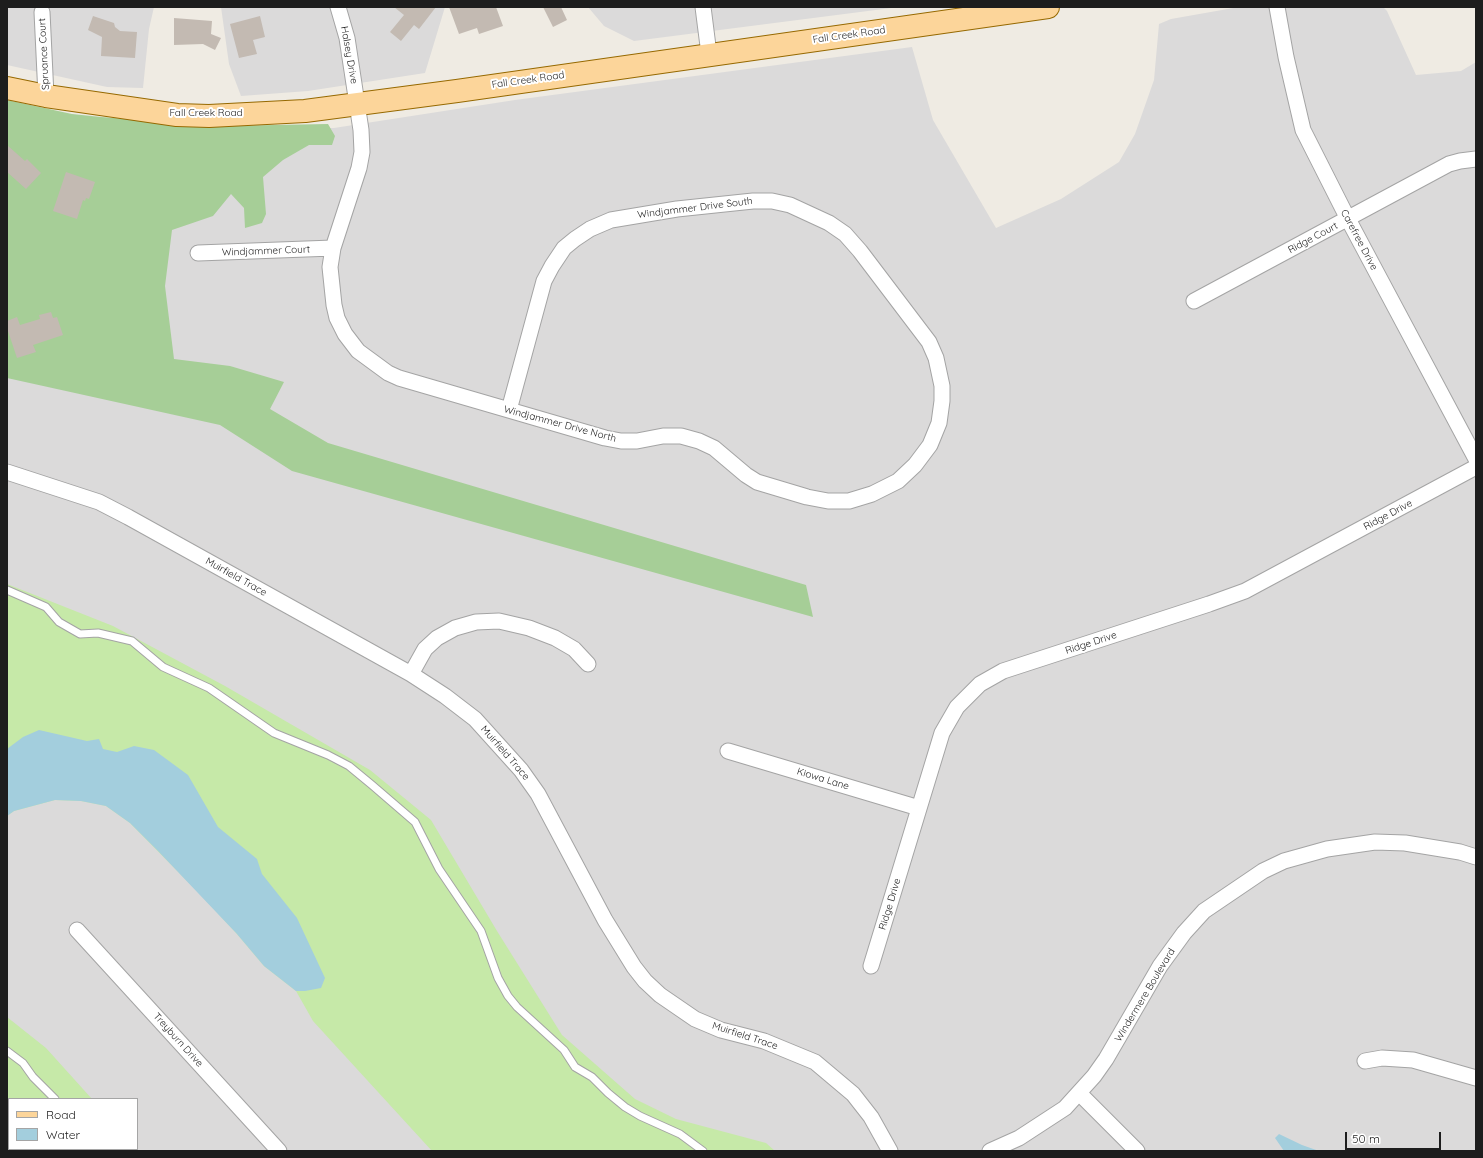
<!DOCTYPE html>
<style>
body{margin:0}
#map{position:relative;width:1483px;height:1158px;overflow:hidden;background:#efebe3;font-family:Quicksand,sans-serif}
canvas{display:block}
.frame{position:absolute;inset:0;border:8px solid #1d1d1d;pointer-events:none}
.legend{position:absolute;left:8px;top:1098px;width:130px;height:52px;box-sizing:border-box;background:#fff;border:1px solid #a5a5a5;margin:0;padding:5px 7px;list-style:none;font-size:12px;color:#1d1d1d}
.legend li{display:flex;align-items:center;gap:8px;height:20px}
.legend b{width:20px;border:1px solid #a5a5a5}
.scale{position:absolute;left:1345px;top:1132px;width:96px;height:18px;box-sizing:border-box;border:2px solid #1d1d1d;border-top:0;padding-left:5px;font-size:12px;line-height:14px;white-space:nowrap;color:#1d1d1d;-webkit-text-stroke:3px #fff;paint-order:stroke}
</style>
<div id="map">
<canvas width="1483" height="1158"></canvas>
<div class="frame"></div>
<ul class="legend">
<li><b style="height:5px;background:#fcd59a"></b>Road</li>
<li><b style="height:11px;background:#a3cedd"></b>Water</li>
</ul>
<div class="scale">50 m</div>
</div>
<script>
const ctx = document.querySelector('canvas').getContext('2d');
ctx.lineJoin = 'round';
function paint(path, color) { ctx.fillStyle = color; ctx.fill(path, 'evenodd'); }
const shape = rows => new Path2D(rows.map(r => 'M' + r).join(''));
function strokePath(path, color, width, dash) { ctx.strokeStyle = color; ctx.lineWidth = width; ctx.lineCap = dash ? 'butt' : 'round'; ctx.setLineDash(dash || []); ctx.stroke(path); }
function label(font, color, halo, rows, align = 'center') {
  ctx.font = font + ' Quicksand,sans-serif'; ctx.lineWidth = 4; ctx.setLineDash([]); ctx.textBaseline = 'middle'; ctx.strokeStyle = halo; ctx.fillStyle = color; for (const [text, x, y, turn = 0] of rows) {
    ctx.save(); ctx.translate(x, y); ctx.rotate((+turn || 0) * Math.PI / 180); ctx.textAlign = isNaN(turn) ? turn : align; if (halo) ctx.strokeText(text, 0, 0); ctx.fillText(text, 0, 0); ctx.restore();
  }
}
paint(shape([
 [7,7,154,7,149,29,143,88,107,87,7,65],
 [221,7,445,7,425,73,308,91,241,96,229,64],
 [588,7,899,7,634,41,604,26],
 [1239,7,1383,7,1387,11,1416,75,1461,71,1476,62,1476,1151,7,1151,7,224,240,129,334,128,515,100,912,47,933,120,996,228,1061,199,1119,162,1135,134,1154,80,1159,24,1171,19],
 [9,1099,137,1099,137,1149,9,1149]
]), '#dbdada');
paint(shape([
 [7,584,113,626,225,686,370,770,431,820,497,931,562,1035,635,1099,676,1119,766,1143,775,1151,432,1151,313,1021,296,991,264,966,237,934,200,894,130,823,106,806,81,801,55,800,14,811,7,816],
 [7,1017,46,1048,92,1099,9,1099,9,1149,137,1149,139,1151,7,1151]
]), '#c6e9a8');
paint(shape([
 [7,100,72,114,101,117,219,126,328,124,335,136,332,145,309,145,283,160,263,177,266,214,262,223,245,228,244,208,231,194,213,216,172,230,165,286,174,359,230,366,284,382,270,409,328,443,806,585,813,617,292,471,220,425,7,378]
]), '#a6ce97');
paint(shape([
 [39,730,87,741,99,739,103,749,117,752,134,746,154,750,188,775,218,827,257,859,262,874,297,918,325,978,321,988,305,991,296,991,264,966,237,934,159,852,130,823,106,806,81,801,55,800,14,811,7,816,7,749,23,737],
 [1279,1134,1302,1145,1319,1151,1284,1151,1275,1138]
]), '#a3cedd');
paint(shape([
 [394,7,436,7,419,29,414,25,401,41,390,32,404,15],
 [449,7,496,7,503,26,479,34,477,28,459,34],
 [543,7,561,7,567,20,553,27],
 [93,16,114,23,115,27,120,31,137,32,135,58,101,56,102,37,88,30],
 [260,16,265,37,253,40,257,54,239,58,230,24],
 [174,18,212,21,211,34,221,38,215,50,203,44,174,45],
 [7,145,25,161,27,159,41,173,26,189,7,172],
 [66,172,95,182,89,199,86,198,85,201,83,200,77,219,53,211],
 [51,312,53,318,57,317,63,335,33,345,36,352,17,358,7,328,7,321,17,317,20,325,40,319,39,315]
]), '#c3bab2');
const service = shape([
 [7,590,46,607,59,622,80,634,98,633,132,641,163,667,209,688,274,733,328,755,349,766,372,785,415,822,439,869,481,931,498,978,508,996,517,1007,564,1050,575,1067,592,1077,608,1093,625,1107,640,1116,680,1134,703,1151],
 [7,1051,23,1063,33,1077,55,1099],
 [96,1149,98,1151]
]);
const minor = shape([
 [338,7,347,38,361,130,362,152,359,168,333,248,330,267,334,305,337,318,345,334,358,351,388,373,399,378,605,438,621,441,637,441,663,436,681,436,699,441,714,448,746,475,757,482,807,497,828,501,849,501,872,494,898,481,915,465,930,445,939,423,942,401,942,386,936,358,929,342,860,251,845,234,829,223,790,205,772,201,753,201,677,209,611,220,590,229,575,239,564,248,552,266,544,281,509,410],
 [703,7,709,54],
 [1277,7,1286,57,1303,130,1348,219,1476,459],
 [42,12,46,96],
 [198,253,333,248],
 [1194,301,1449,164,1460,161,1476,159],
 [7,472,99,502,128,517,411,674,445,696,475,719,521,770,538,794,605,920,634,967,645,981,660,995,695,1019,721,1030,764,1041,815,1062,853,1094,871,1117,890,1151],
 [411,674,425,649,437,638,455,628,476,622,499,621,529,628,555,638,574,649,588,664],
 [728,751,919,808],
 [77,930,279,1151],
 [871,966,942,733,957,707,980,684,1003,671,1209,604,1245,591,1476,467],
 [1365,1061,1382,1058,1413,1060,1476,1078],
 [1079,1093,1137,1151],
 [990,1151,1019,1138,1065,1108,1094,1076,1106,1059,1160,966,1184,933,1204,911,1263,871,1284,861,1327,849,1375,842,1405,843,1460,852,1476,857]
]);
const primary = shape([
 [7,88,46,96,177,115,209,116,305,111,457,91,1048,7]
]);
strokePath(service, '#a4a4a4', 9);
strokePath(minor, '#a4a4a4', 17);
strokePath(primary, '#966900', 24);
strokePath(service, '#fff', 7);
strokePath(minor, '#fff', 15);
strokePath(primary, '#fcd59a', 22);
label('10px', '#1d1d1d', '#fff', [
 ["Fall Creek Road",849,35,-8],
 ["Spruance Court",44,54,-93],
 ["Halsey Drive",349,55,80],
 ["Fall Creek Road",528,80,-8],
 ["Fall Creek Road",206,113],
 ["Windjammer Drive South",695,208,-7],
 ["Ridge Court",1313,238,-28],
 ["Carefree Drive",1359,240,62],
 ["Windjammer Court",266,251,-2],
 ["Windjammer Drive North",560,424,15],
 ["Ridge Drive",1388,515,-28],
 ["Muirfield Trace",236,577,29],
 ["Ridge Drive",1091,643,-18],
 ["Muirfield Trace",505,753,49],
 ["Kiowa Lane",823,779,17],
 ["Ridge Drive",890,904,-73],
 ["Windermere Boulevard",1145,995,-59],
 ["Muirfield Trace",745,1036,18],
 ["Treyburn Drive",178,1040,48]
]);
</script>
